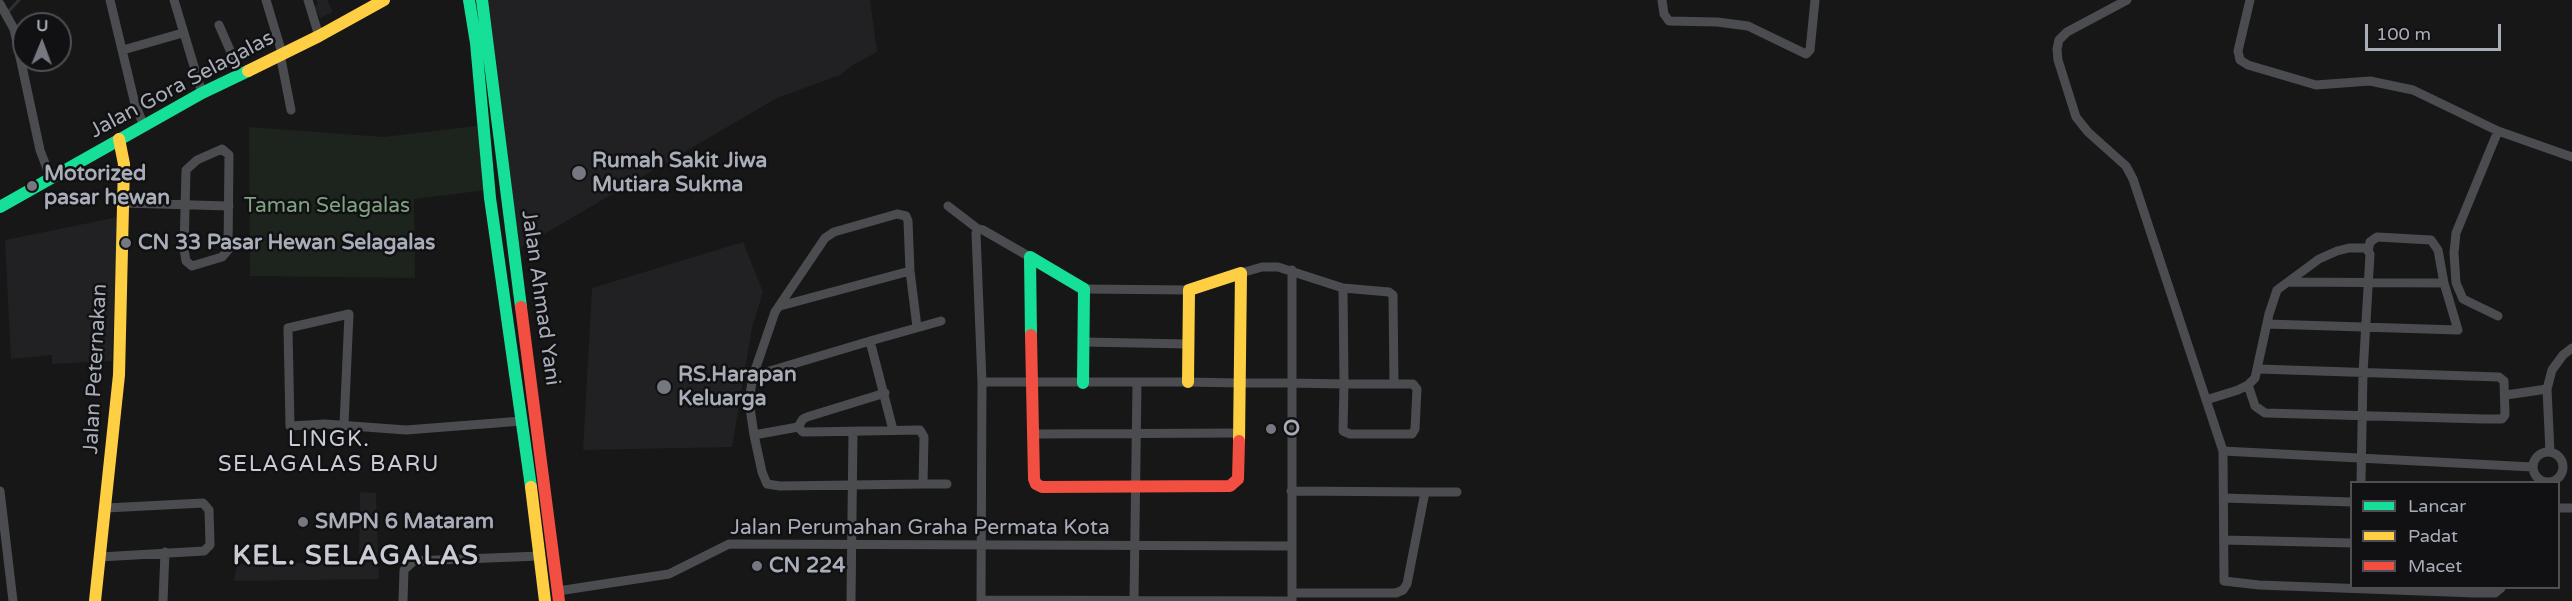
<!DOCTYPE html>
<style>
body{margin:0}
#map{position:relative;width:2572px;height:601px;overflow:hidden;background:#171717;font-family:"Varela Round",sans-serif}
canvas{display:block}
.legend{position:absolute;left:2350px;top:481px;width:210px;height:108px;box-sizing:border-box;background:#111113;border:2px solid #4d4f55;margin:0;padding:8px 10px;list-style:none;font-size:18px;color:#a8adb8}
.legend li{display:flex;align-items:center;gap:12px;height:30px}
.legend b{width:30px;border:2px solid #4d4f55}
.north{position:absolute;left:12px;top:12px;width:60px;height:60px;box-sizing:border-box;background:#111113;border:2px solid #4d4f55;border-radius:50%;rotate:1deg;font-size:16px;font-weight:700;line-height:24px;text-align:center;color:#a8adb8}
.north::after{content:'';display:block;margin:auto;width:21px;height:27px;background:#757880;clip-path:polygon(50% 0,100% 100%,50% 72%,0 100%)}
.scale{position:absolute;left:2365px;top:24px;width:136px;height:27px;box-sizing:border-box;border:3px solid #a8adb8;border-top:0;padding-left:8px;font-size:18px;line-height:21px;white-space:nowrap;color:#a8adb8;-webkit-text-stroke:4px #111113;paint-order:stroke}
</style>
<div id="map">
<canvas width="2572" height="601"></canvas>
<ul class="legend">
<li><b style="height:8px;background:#16e098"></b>Lancar</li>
<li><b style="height:8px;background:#ffcf43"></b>Padat</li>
<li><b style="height:8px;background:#f24e42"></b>Macet</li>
</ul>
<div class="north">U</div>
<div class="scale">100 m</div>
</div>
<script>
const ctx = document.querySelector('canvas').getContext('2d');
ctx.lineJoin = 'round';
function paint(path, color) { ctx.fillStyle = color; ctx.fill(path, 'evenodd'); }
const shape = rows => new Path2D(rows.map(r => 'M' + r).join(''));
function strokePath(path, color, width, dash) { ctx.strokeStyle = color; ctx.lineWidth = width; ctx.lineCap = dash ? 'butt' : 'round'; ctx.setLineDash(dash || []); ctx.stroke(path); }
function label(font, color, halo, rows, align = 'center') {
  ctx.font = font + ' "Varela Round",sans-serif'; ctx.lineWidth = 5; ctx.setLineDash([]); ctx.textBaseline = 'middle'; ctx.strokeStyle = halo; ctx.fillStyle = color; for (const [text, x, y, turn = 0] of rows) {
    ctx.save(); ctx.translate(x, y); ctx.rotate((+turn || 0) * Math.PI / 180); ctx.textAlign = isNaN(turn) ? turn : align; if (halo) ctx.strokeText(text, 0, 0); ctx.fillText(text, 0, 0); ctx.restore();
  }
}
paint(shape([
 [316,0,327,0,333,12,320,18,314,6,318,4],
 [483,0,870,0,877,52,853,65,840,75,777,98,520,248],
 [118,217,112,361,52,364,52,355,11,359,5,240],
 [743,242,763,292,752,328,732,447,583,450,592,288],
 [360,492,376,493,379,579,234,581,237,564,359,562]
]), '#212123');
paint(shape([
 [477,126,486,190,414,199,415,278,250,276,249,127,384,137]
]), '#1d241e');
strokePath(shape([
 [8,12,19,0]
]), '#2a3239', 3);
strokePath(shape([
 [110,0,135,104,144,126],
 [174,0,202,93],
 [266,0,282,53],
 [308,0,319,36],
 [1662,0,1664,14,1669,21,1717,22,1748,26,1806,54,1810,50,1815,0],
 [2127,0,2067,32,2059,40,2057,49,2058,60,2076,117,2088,132,2126,166,2133,179,2223,451,2533,467],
 [2250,0,2238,51,2240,60,2248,65,2316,85,2370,81,2413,90,2498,131,2572,157],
 [0,4,14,29,40,150,51,179],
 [219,25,240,73],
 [123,50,179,34],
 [280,54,291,110],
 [2498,131,2456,233,2454,253,2456,283,2463,299,2498,316],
 [222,149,229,155,228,250,222,257,192,266,186,261,184,249,186,170,197,160,222,149],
 [123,203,229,206],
 [948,206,978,229],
 [1241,273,1262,267,1278,267,1343,288,1389,292,1393,295,1394,384],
 [2288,282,2444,283],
 [1084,289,1189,290],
 [780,306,910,271],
 [2267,324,2458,330,2444,283,2438,250,2431,240,2377,237,2370,242,2368,251],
 [870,341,941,321],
 [1084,342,1188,344],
 [753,376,775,312,825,238,834,232,897,214,906,216,908,221,910,271,917,327],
 [982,382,1188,382,1239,383,1292,383,1344,384,1413,384,1417,389,1415,429,1412,434,1350,434,1343,431,1344,384,1343,288],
 [2248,385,2255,406,2265,413,2484,419,2502,419,2505,415,2504,381,2499,377,2259,369],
 [2547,389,2552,370,2563,355,2572,348],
 [2506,395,2547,389,2550,452],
 [2206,400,2238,390,2248,385,2255,378,2269,314,2277,290,2319,259,2337,251,2349,248,2366,248,2370,254,2363,373,2361,482],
 [344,425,349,314,288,328,290,426,325,424,406,430,522,421],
 [798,427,803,419,807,417,885,393],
 [1034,434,1238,433],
 [754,435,798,427,803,432,808,432,920,430,924,437,923,484,780,486,767,484,762,472,754,435,749,401,753,376,870,341,893,430],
 [2223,451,2224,581,2259,585,2475,593,2495,593,2501,588],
 '2533 467a15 15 0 1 1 30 0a15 15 0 1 1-30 0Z',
 [923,484,947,484],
 [0,491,13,601],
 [1291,491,1425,492,1407,584,1403,590,1396,593,1292,593],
 [1425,492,1457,492],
 [2224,498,2352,502],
 [2558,508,2572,508],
 [2224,540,2352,543],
 [100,557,204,551,210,545,209,510,203,503,106,508],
 [558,591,669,574,729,544,1291,546],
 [981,600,1292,601],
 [163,601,165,552],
 [403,601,404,570,414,561,540,556],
 [851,601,853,432],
 [981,601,982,382,976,233,978,229,983,230,1030,257],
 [1134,601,1137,383],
 [1292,601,1292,270]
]), '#4b4c50', 9);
strokePath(shape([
 [469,0,476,43,490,198,531,487],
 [482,0,521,307],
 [0,207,202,93,248,71],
 [1031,335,1030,257,1084,289,1083,383]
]), '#16e098', 12);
strokePath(shape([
 [248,71,319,36,384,0],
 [1188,382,1189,290,1241,273,1239,441],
 [531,487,545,601],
 [95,601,119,375,124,164,119,139]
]), '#ffcf43', 12);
strokePath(shape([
 [521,307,559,601],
 [1031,335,1034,479,1036,484,1042,487,1230,486,1238,479,1239,441]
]), '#f24e42', 12);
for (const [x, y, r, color] of [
 [579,173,8,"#757880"],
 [32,186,6,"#757880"],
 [126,243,6,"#757880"],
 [664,387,8,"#757880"],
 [1271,429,6,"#757880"],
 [303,522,6,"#757880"],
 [757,566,6,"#757880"]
]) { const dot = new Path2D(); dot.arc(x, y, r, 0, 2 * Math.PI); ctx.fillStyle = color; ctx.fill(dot); strokePath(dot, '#111113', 2); }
label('21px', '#a8adb8', '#111113', [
 ["Jalan Gora Selagalas",182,85,-28],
 ["Jalan Ahmad Yani",540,298,82],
 ["Jalan Peternakan",96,369,-87],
 ["Jalan Perumahan Graha Permata Kota",920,528]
]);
label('bold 21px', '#a8adb8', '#111113', [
 ["Rumah Sakit Jiwa",592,161],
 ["Mutiara Sukma",592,185],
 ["Motorized",44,174],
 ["pasar hewan",44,198],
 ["CN 33 Pasar Hewan Selagalas",138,243],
 ["RS.Harapan",678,375],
 ["Keluarga",678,399],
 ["O",1283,429],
 ["SMPN 6 Mataram",315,522],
 ["CN 224",769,566]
], 'left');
label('21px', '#7fa381', '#111113', [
 ["Taman Selagalas",327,206]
]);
ctx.letterSpacing = '1.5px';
label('22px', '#c9ccd4', '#111113', [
 ["LINGK.",329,440],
 ["SELAGALAS BARU",329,465]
]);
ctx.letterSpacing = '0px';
ctx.letterSpacing = '1.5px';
label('bold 27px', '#c9ccd4', '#111113', [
 ["KEL. SELAGALAS",356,557]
]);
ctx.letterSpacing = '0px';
</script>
